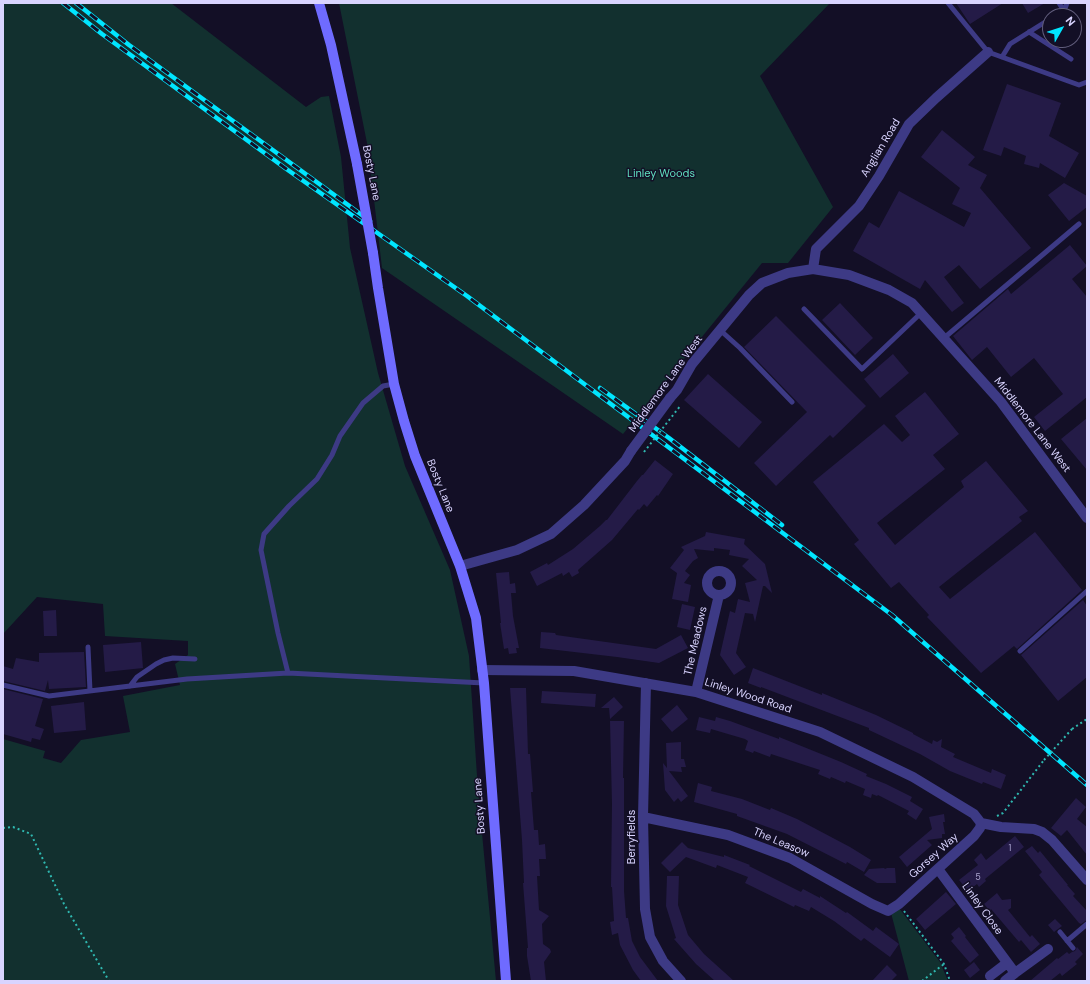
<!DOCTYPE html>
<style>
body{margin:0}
#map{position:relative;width:1090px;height:984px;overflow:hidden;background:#130f26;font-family:"DM Sans",sans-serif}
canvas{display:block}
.frame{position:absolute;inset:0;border:4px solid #d9d4ff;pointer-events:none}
.north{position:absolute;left:1042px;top:8px;width:40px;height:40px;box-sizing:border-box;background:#130f26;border:1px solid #625e7d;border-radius:50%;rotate:51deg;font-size:11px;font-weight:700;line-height:16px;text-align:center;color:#d9d4ff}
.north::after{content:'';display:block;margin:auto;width:14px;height:18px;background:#00e5ff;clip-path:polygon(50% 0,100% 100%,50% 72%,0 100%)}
</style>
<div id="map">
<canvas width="1090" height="984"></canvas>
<div class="frame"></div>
<div class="north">N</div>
</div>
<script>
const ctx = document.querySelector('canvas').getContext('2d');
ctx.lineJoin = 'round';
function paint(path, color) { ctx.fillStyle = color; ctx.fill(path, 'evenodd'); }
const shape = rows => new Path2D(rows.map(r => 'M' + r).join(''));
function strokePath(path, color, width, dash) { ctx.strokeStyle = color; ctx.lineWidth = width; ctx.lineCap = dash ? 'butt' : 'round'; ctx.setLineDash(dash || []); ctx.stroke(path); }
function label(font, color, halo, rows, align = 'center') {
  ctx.font = font + ' "DM Sans",sans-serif'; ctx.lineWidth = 3; ctx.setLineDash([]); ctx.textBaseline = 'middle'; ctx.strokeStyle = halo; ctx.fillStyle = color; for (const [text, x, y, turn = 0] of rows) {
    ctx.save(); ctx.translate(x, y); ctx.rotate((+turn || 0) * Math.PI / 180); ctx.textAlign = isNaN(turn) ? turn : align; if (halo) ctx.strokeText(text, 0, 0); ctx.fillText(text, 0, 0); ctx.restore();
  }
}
paint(shape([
 [3,3,171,3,306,107,321,97,329,96,341,157,350,248,378,373,405,466,450,570,469,656,478,791,496,981,3,981,3,739,45,751,43,758,61,763,81,740,130,732,123,696,180,685,175,664,188,655,188,641,105,636,103,604,37,597,3,634],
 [339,3,830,3,760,76,833,207,788,263,762,263,623,434,382,268,368,148],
 [899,908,940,962,948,981,909,981,891,913]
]), '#12302f');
paint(shape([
 [956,3,1003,3,970,24],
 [1022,3,1045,3,1028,13],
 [1007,84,1061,103,1049,136,1079,153,1065,178,1040,163,1039,168,1024,164,1026,156,1004,147,1001,156,983,150],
 [942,130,975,157,968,165,987,175,980,188,1031,248,980,289,959,265,944,277,964,303,952,312,925,280,920,289,853,251,869,222,879,228,899,191,964,227,971,213,952,204,960,188,921,157],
 [1064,183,1087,196,1087,207,1069,221,1048,195],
 [1070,245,1087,266,1072,279,1087,297,1087,397,1045,431,1034,417,1063,394,1034,358,1011,377,987,347,972,360,953,336,1008,289,1011,294],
 [840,303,873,338,855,355,822,320],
 [776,316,866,406,833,438,830,435,776,486,754,463,807,412,744,347],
 [893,354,909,373,880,398,864,379],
 [708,374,762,422,739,448,684,400],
 [925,392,959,434,933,455,945,469,877,523,895,545,964,487,961,481,986,461,1028,511,1019,517,1022,521,939,587,950,599,1035,532,1082,590,1017,649,1014,646,981,673,927,617,929,615,899,582,891,588,854,544,859,540,813,482,884,424,902,442,910,435,895,416],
 [1087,418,1087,470,1061,439],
 [655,460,673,474,658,496,657,495,647,507,644,504,639,510,638,509,612,540,578,570,579,573,572,577,569,572,563,576,562,573,537,586,530,572,547,563,548,565,573,549,600,526,606,520,607,520,637,481,642,475,643,475],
 [706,532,745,539,744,544,765,564,772,593,765,586,763,586,755,622,753,614,745,613,736,653,746,667,734,675,720,655,730,611,735,613,738,599,750,602,745,583,757,580,742,566,749,559,729,555,730,550,714,548,714,551,694,549,698,558,693,561,685,571,690,575,684,583,691,585,688,602,672,599,677,573,670,568,684,550,681,547,705,536],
 [509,572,510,584,515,583,516,593,511,593,513,616,519,648,516,648,517,653,509,654,508,648,504,649,500,623,501,623,496,573],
 [1083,600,1087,606,1087,677,1058,701,1021,655],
 [682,604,695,607,690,630,677,627],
 [56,610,57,636,44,636,43,611],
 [541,632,555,633,556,635,656,649,681,635,688,648,659,663,617,657,540,648],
 [141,642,143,668,105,672,103,645],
 [84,652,86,687,49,689,48,680,45,691,3,681,3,666,13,669,16,658,39,662,39,653],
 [753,668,822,695,822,693,876,715,913,733,913,734,932,744,933,740,937,742,942,739,941,747,955,754,953,757,991,773,992,769,1006,775,1001,789,983,782,982,784,950,771,920,754,869,730,869,728,761,687,761,688,748,683],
 [510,688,526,688,528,754,530,754,533,792,531,792,534,830,538,830,539,845,545,844,546,859,539,859,540,876,537,876,539,910,549,916,542,924,543,944,550,949,551,952,544,962,546,981,531,981,527,956,527,948,528,948,523,883,524,883,522,840],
 [3,689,43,699,35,726,44,729,40,740,32,738,31,742,3,734],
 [542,691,596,694,595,707,541,703],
 [614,697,623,707,610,719,609,708,601,708],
 [84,702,86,730,54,733,51,706],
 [677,705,688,719,672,732,661,719],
 [699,717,715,721,716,717,730,721,779,739,779,737,841,762,867,774,866,776,886,784,912,797,910,801,923,809,916,820,907,814,909,811,878,795,877,796,872,794,871,798,863,795,865,789,846,781,845,783,831,777,830,779,818,774,820,770,771,754,770,757,754,751,753,753,745,750,748,741,745,739,711,729,710,733,696,730],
 [610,721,624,721,623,778,624,778,624,891,626,918,628,918,632,941,640,957,658,981,641,981,633,970,620,945,618,933,612,935,610,922,614,921,612,887,611,887,612,804],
 [681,742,681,759,684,759,686,767,681,767,682,772,669,771,688,796,681,802,678,798,674,802,665,790,663,763,667,768,666,743],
 [698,783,712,787,711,791,742,799,770,810,771,808,797,819,850,847,871,860,864,872,847,862,846,864,787,834,737,816,737,814,694,802],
 [1076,798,1086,807,1077,819,1087,827,1087,855,1067,830,1061,836,1051,828],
 [944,814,945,822,943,822,945,834,942,834,942,838,927,840,932,845,907,867,899,857,932,829,929,817],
 [1015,836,1024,847,985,879,986,881,979,887,977,884,968,891,959,880,978,865,974,860,981,853,986,860],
 [682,842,688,848,724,857,724,855,750,865,749,866,801,892,803,889,820,898,820,896,846,913,847,912,873,931,876,927,899,944,890,957,864,938,861,941,834,921,811,907,809,911,795,905,794,907,745,883,748,877,717,865,716,868,686,857,670,872,661,863],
 [1032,846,1038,853,1040,851,1068,885,1067,885,1075,894,1073,896,1087,911,1087,920,1081,924,1079,923,1039,875,1042,872,1025,851],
 [884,868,885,869,887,868,895,868,896,883,877,883,864,875,869,869],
 [667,876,679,876,678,905,688,935,704,954,734,981,715,981,696,964,674,939,676,938,666,906],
 [946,892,956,904,925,930,916,919],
 [997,893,1002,900,1011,899,1011,908,1008,910,1030,937,1032,935,1040,944,1031,952,1021,940,1019,942,991,909,990,911,984,904],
 [1055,919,1062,926,1054,932,1048,925],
 [959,927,966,936,965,937,979,955,970,963,951,941,954,938,951,934],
 [1077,947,1083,954,1075,962,1077,964,1062,976,1060,973,1050,981,1030,981,1057,958,1058,959,1067,952,1069,954,1072,952,1075,951],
 [974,962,980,970,970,978,964,970],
 [887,965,897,975,891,981,872,981]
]), '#241b47');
strokePath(shape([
 [1072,729,1087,719],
 [997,816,1003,813,1044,760],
 [3,828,13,827,31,834,64,904,109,981],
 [904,911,944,964,950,981],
 [922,981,944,964]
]), '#2fb8b0', 2, [2, 3]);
strokePath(shape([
 [948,3,988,52,1079,85,1087,82],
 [1059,3,1064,11],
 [1056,16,1064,11,1067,3],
 [1029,32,1071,59],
 [1002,57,1010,44,1050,19],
 [804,309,862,369,921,313],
 [720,330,740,348,792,402],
 [944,338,1079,224],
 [88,647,90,691],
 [1020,651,1087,591],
 [288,673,278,633,261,550,264,534,289,506,317,479,332,455,340,436,363,403,383,386,394,384],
 [3,685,49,696,187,679,288,673,484,683],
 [130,686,137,677,156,664,164,660,173,658,195,659],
 [1060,932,1073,948],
 [1067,941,1087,924]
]), '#3d3a85', 5);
strokePath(shape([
 [813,269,816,249,859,206,879,176,909,124,936,98,988,52],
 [670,398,677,390,692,364,749,295,762,283,788,273,813,269,849,275,889,290,912,303,1001,402,1087,518],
 [460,566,517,550,551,534,584,505,625,461,631,451],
 '707 583a12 12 0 1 1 24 0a12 12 0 1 1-24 0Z',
 [482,670,574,671,696,692,820,732,913,777,974,814,981,823],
 [646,683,643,817,645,909,650,937,663,961,681,981],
 [696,692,719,595],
 [643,817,728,835,790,858,872,904,888,911,899,904,974,836,980,828,981,823],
 [981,823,1001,827,1034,829,1042,832,1052,840,1087,880],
 [938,869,1015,973,1005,981],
 [1015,973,1048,949],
 [990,976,1007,963]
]), '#3d3a85', 10);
strokePath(shape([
 [319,3,331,45,357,164],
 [373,253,378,288,394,384,404,421,415,456,460,566,476,618,484,683,506,981]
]), '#6f6bff', 10);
const rail = shape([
 [63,3,102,34,285,168,467,296,892,615,1087,785],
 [76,3,129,45,370,221],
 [600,388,669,438,782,525]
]);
strokePath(rail, '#00e5ff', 4.5);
strokePath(rail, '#130f26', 3, [9]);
strokePath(shape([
 [644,452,681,405],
 [1044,760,1072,729]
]), '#2fb8b0', 2, [2, 3]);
strokePath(shape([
 [631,451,670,398]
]), '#3d3a85', 10);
strokePath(shape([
 [357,164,373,253]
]), '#6f6bff', 10);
label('9px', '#aca6d1', null, [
 ["1",1010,849],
 ["5",978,878]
]);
label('11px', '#d9d4ff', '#130f26', [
 ["Anglian Road",881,148,-59],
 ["Bosty Lane",371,173,79],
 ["Middlemore Lane West",666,384,-54],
 ["Middlemore Lane West",1032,425,52],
 ["Bosty Lane",440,486,68],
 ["The Meadows",696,641,-77],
 ["Linley Wood Road",748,696,18],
 ["Bosty Lane",480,806,-94],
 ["Berryfields",632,837,-90],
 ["The Leasow",781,843,23],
 ["Gorsey Way",934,856,-42],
 ["Linley Close",982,909,54]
]);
label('11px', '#5fe0c0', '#130f26', [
 ["Linley Woods",661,174]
]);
</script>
